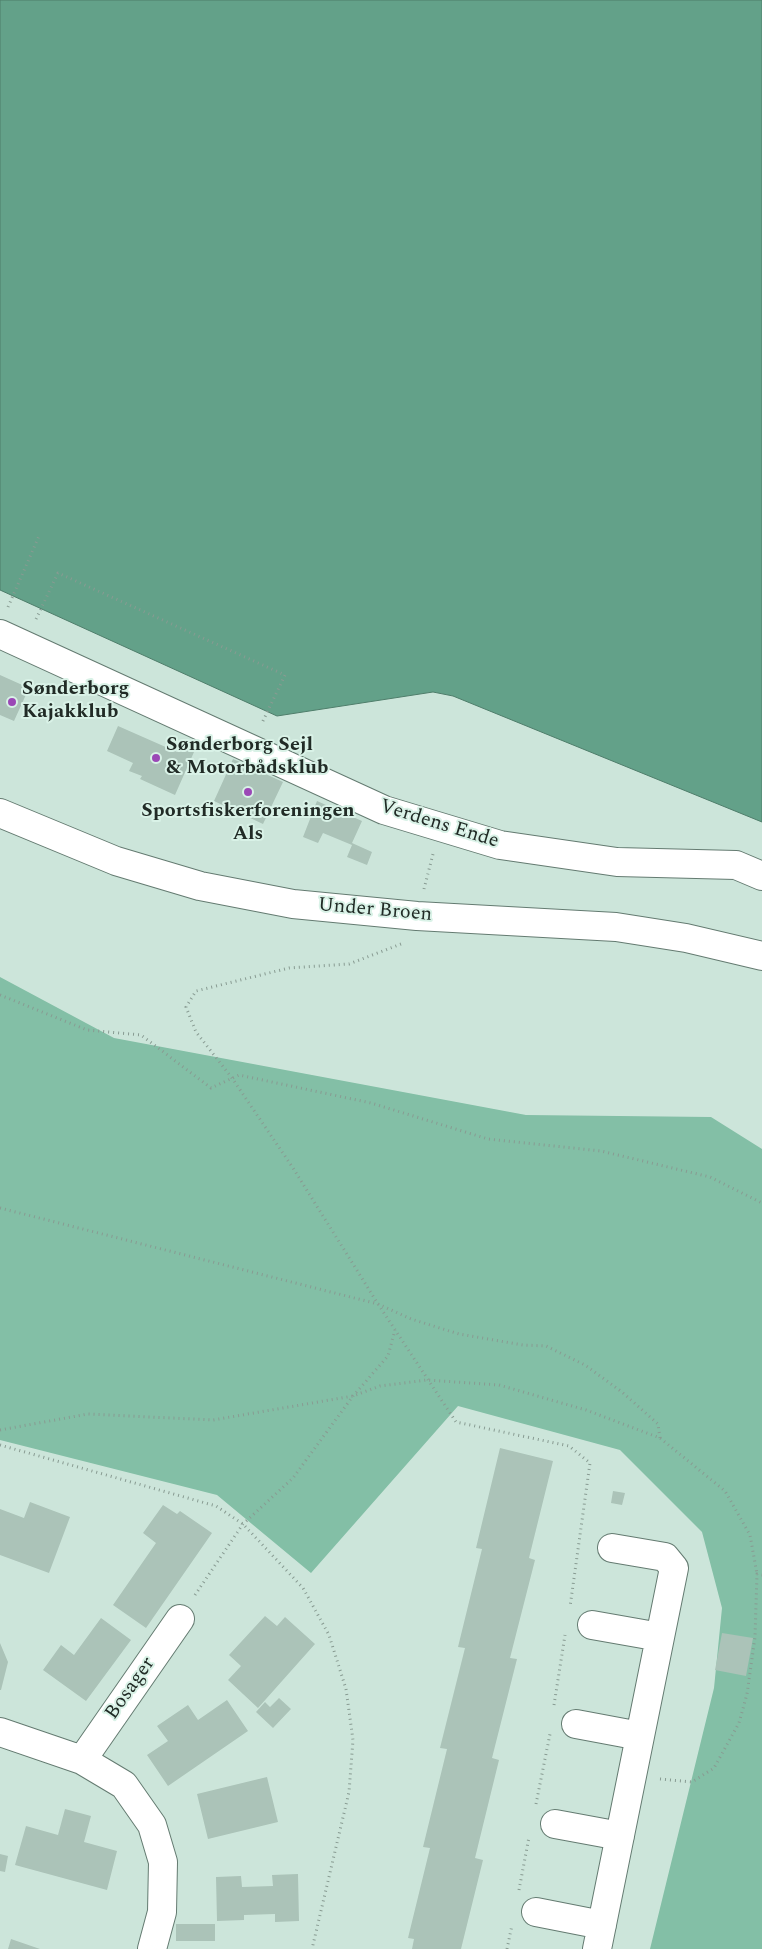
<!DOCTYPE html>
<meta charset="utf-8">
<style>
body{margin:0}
canvas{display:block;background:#cce5da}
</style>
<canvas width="762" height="1949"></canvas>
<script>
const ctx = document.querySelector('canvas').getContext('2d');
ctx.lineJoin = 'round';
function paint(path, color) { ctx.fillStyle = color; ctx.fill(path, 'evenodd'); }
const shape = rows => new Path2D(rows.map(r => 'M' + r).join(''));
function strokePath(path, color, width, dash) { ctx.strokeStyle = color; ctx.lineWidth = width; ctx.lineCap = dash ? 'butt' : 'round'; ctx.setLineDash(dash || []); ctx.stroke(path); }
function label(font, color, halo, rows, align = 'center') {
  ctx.font = font + ' Spectral,serif'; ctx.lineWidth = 4; ctx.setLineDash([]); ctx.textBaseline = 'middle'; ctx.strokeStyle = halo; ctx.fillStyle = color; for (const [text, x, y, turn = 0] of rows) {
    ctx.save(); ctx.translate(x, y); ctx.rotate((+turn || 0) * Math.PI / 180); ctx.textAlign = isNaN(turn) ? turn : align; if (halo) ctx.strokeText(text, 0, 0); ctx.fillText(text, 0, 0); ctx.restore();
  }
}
paint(shape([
 [0,977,114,1038,526,1115,711,1117,762,1149,762,1949,650,1949,714,1688,722,1608,702,1532,620,1450,458,1406,311,1573,217,1495,0,1440]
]), '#83bfa6');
const water = shape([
 [0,0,762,0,762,822,453,696,433,692,277,716,0,590,0,0]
]);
paint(water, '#63a189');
strokePath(water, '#4f7e6b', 1);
paint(shape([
 [0,675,29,688,14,721,0,715],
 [118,726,177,752,180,746,194,752,175,795,140,779,142,776,129,771,133,763,107,751],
 [233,759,283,782,263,824,214,801],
 [317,801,362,821,352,843,372,852,367,865,347,857,352,845,323,833,318,843,303,837],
 [500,1448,553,1461,529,1558,535,1560,510,1658,517,1659,492,1758,499,1760,475,1858,483,1860,461,1949,412,1949,414,1939,408,1938,430,1848,423,1847,447,1749,440,1748,465,1648,458,1647,482,1549,476,1548],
 [613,1491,625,1493,622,1505,611,1503],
 [30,1502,70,1517,49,1573,0,1555,0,1509,24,1518],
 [163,1505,177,1514,180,1511,212,1533,146,1628,113,1605,156,1543,143,1533],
 [265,1616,277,1626,285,1617,315,1644,258,1708,228,1680,241,1666,229,1655],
 [101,1618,131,1640,86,1701,43,1670,61,1645,74,1655],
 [722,1633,753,1638,746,1676,715,1670],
 [0,1643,8,1662,1,1690,0,1690],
 [279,1698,291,1709,273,1728,256,1712,265,1702,270,1707],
 [227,1700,248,1731,168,1786,147,1755,168,1741,157,1726,188,1705,198,1720],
 [267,1777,278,1822,208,1839,197,1794],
 [65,1809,91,1816,84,1842,117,1851,107,1890,15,1865,26,1826,58,1835],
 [0,1854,8,1856,5,1872,0,1871],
 [298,1874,299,1921,275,1922,275,1914,244,1915,244,1920,217,1921,216,1877,241,1876,242,1887,273,1886,272,1875],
 [176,1924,215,1924,215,1941,176,1941],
 [11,1939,40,1949,8,1949]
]), '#abc3b8');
const minor = shape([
 [0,634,384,810,500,845,617,862,736,865,762,876],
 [592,1625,660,1637],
 [576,1724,640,1736],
 [0,1732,82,1760,124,1785,152,1825,163,1862,162,1912,152,1949],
 [82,1760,180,1619],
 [555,1824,620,1836],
 [536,1912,602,1925],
 [597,1949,674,1568,665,1557,612,1548]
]);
const tertiary = shape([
 [0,813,116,861,200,886,293,904,417,916,616,927,686,938,762,956]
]);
strokePath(minor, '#647b71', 30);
strokePath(tertiary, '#647b71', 30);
strokePath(shape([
 [8,607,39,536],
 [36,619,58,573,285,675,262,723],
 [424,889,433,854],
 [401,944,349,964,289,968,196,991,186,1007,196,1032,232,1078,293,1168,378,1304,456,1422,569,1446,590,1463,570,1607],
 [0,995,87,1030,141,1035,211,1088,239,1075,371,1103,488,1139,601,1151,710,1177,762,1203],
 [0,1208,378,1304,411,1319,459,1334,523,1345,546,1346,585,1365,622,1392,658,1424,660,1438],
 [0,1430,88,1414,213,1420,353,1396,380,1386,427,1380,499,1385,586,1410,660,1438,725,1491,750,1535,757,1574],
 [0,1445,216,1506,243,1524,303,1588,329,1635,346,1689,353,1740,349,1792,312,1949],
 [195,1595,243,1524,293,1478,353,1396,388,1356,395,1330],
 [554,1705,565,1635],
 [660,1779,692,1782,714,1768,739,1723,747,1694,755,1637,757,1574,762,1575],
 [536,1804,550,1734],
 [519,1890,529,1837],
 [507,1949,512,1925]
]), '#889b92', 3, [1, 4]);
strokePath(minor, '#fff', 28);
strokePath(tertiary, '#fff', 28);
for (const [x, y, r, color] of [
 [12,702,5,"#9b48b6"],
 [156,758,5,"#9b48b6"],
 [248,792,5,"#9b48b6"]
]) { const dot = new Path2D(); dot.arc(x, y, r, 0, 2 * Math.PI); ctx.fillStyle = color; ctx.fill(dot); strokePath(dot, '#d9f2e7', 2); }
label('bold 20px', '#212b26', '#d9f2e7', [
 ["Sønderborg",22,690],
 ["Kajakklub",22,713],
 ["Sønderborg Sejl",166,746],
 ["& Motorbådsklub",166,769],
 ["Sportsfiskerforeningen",248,812,"center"],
 ["Als",248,835,"center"]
], 'left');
label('20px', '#212b26', '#d9f2e7', [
 ["Verdens Ende",439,825,17],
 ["Under Broen",375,911,5],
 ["Bosager",131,1689,-55]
]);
</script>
